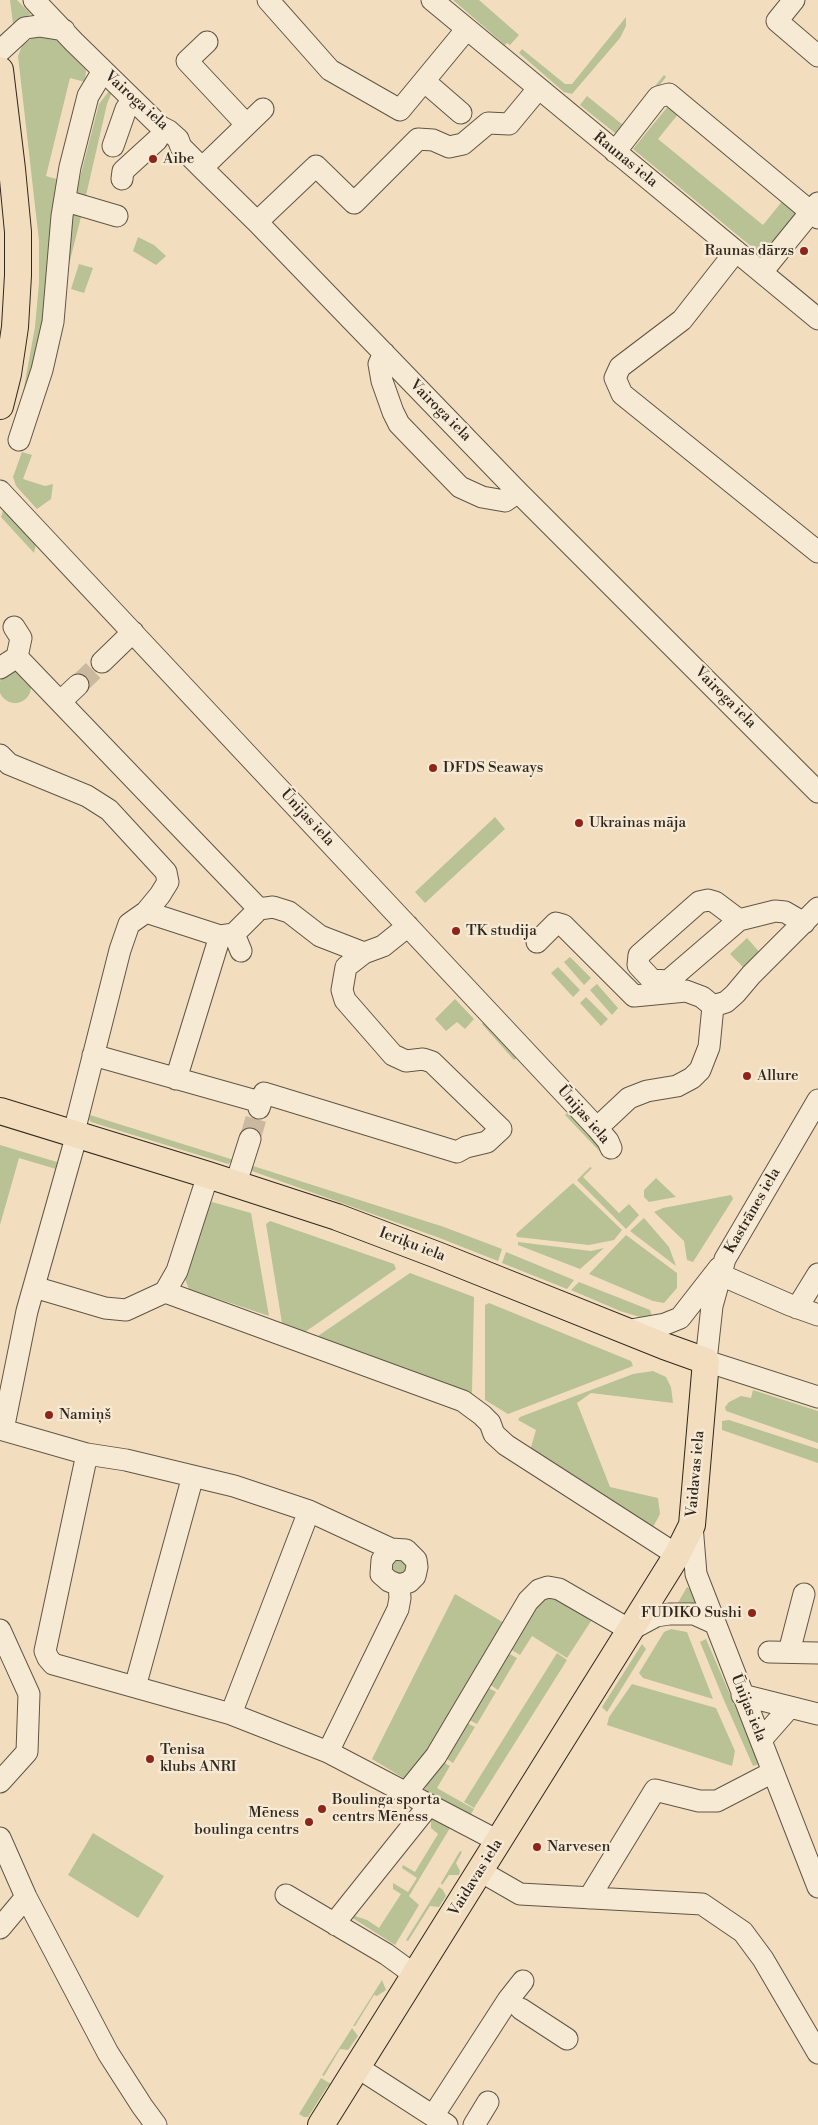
<!DOCTYPE html>
<meta charset="utf-8">
<style>
body{margin:0}
canvas{display:block;background:#f2debf}
</style>
<canvas width="818" height="2125"></canvas>
<script>
const ctx = document.querySelector('canvas').getContext('2d');
ctx.lineJoin = 'round';
function paint(path, color) { ctx.fillStyle = color; ctx.fill(path, 'evenodd'); }
const shape = rows => new Path2D(rows.map(r => 'M' + r).join(''));
function strokePath(path, color, width, dash) { ctx.strokeStyle = color; ctx.lineWidth = width; ctx.lineCap = dash ? 'butt' : 'round'; ctx.setLineDash(dash || []); ctx.stroke(path); }
function label(font, color, halo, rows, align = 'center') {
  ctx.font = font + ' "Libre Bodoni",serif'; ctx.lineWidth = 4.5; ctx.setLineDash([]); ctx.textBaseline = 'middle'; ctx.strokeStyle = halo; ctx.fillStyle = color; for (const [text, x, y, turn = 0] of rows) {
    ctx.save(); ctx.translate(x, y); ctx.rotate((+turn || 0) * Math.PI / 180); ctx.textAlign = isNaN(turn) ? turn : align; if (halo) ctx.strokeText(text, 0, 0); ctx.fillText(text, 0, 0); ctx.restore();
  }
}
paint(shape([
 [10,0,17,0,31,14,13,24],
 [453,0,479,0,519,35,510,45,507,43,505,45],
 [626,17,626,26,620,38,572,94,564,92,519,53,522,49,565,84,572,84],
 [36,35,45,35,56,40,86,70,85,82,70,78,46,176,60,180,51,219,49,270,38,350,23,393,35,327,39,283,39,241,18,56,22,46],
 [664,75,666,77,620,137,580,105,587,96,623,125],
 [109,91,112,92,107,104,85,200,82,200,77,193,78,185,99,104],
 [669,105,679,113,658,139,763,225,784,199,798,211,764,257,633,149],
 [74,212,80,213,81,217,65,280,71,217],
 [138,237,154,245,166,256,156,265,133,251],
 [79,264,93,268,84,293,71,289],
 [22,452,32,455,23,479,45,486,53,484,51,499,37,509,16,486,13,477],
 [3,511,36,544,34,553,1,517],
 '-1 687a16 16 0 1 1 32 0a16 16 0 1 1-32 0Z',
 [495,817,505,829,425,903,415,892],
 [747,938,762,955,746,970,730,954],
 [570,957,591,978,584,985,564,962],
 [558,967,580,990,573,997,551,973],
 [597,984,618,1008,612,1015,590,990],
 [586,997,608,1019,601,1026,580,1003],
 [455,999,474,1019,465,1029,457,1022,446,1031,435,1019],
 [486,1020,518,1057,514,1060,482,1024],
 [570,1111,604,1145,603,1155,565,1115],
 [90,1115,234,1160,228,1164,91,1122,89,1119],
 [0,1145,57,1162,56,1169,19,1158,0,1225],
 [250,1165,444,1227,502,1249,498,1261,437,1237,252,1171],
 [590,1167,592,1168,583,1177,619,1213,629,1204,639,1215,626,1229,577,1180],
 [656,1178,676,1197,649,1202,644,1197,644,1190],
 [573,1183,622,1230,614,1240,589,1245,517,1237,516,1234],
 [731,1195,733,1199,693,1262,687,1260,684,1241,654,1212,663,1208],
 [212,1202,251,1213,269,1316,189,1289,184,1277,206,1205],
 [644,1218,669,1247,676,1266,630,1231],
 [270,1221,394,1264,396,1269,305,1332,282,1323,266,1224],
 [626,1235,677,1273,677,1288,664,1303,653,1301,589,1274],
 [518,1242,591,1251,604,1248,580,1269,518,1245],
 [506,1252,574,1280,567,1289,502,1263],
 [410,1273,474,1297,472,1393,318,1336],
 [579,1282,650,1310,652,1316,640,1317,620,1311,571,1290],
 [489,1303,631,1361,633,1366,508,1414,485,1400,485,1305],
 [653,1371,666,1377,671,1387,673,1403,591,1393,577,1403,610,1487,658,1498,660,1514,651,1531,529,1454,536,1430,518,1420,520,1417,633,1374],
 [753,1390,818,1411,818,1443,726,1411,725,1407,729,1402,741,1396,751,1398],
 [729,1420,818,1449,818,1463,722,1430,722,1421],
 [394,1555,412,1564,403,1577,388,1571],
 [687,1587,690,1589,699,1607,676,1606],
 [455,1594,506,1624,410,1782,372,1759],
 [553,1596,595,1615,567,1658,532,1636,520,1655,510,1649,539,1603],
 [671,1629,687,1632,713,1699,643,1678,639,1673,664,1632],
 [706,1639,760,1764,753,1766,723,1698,700,1642],
 [642,1644,646,1649,607,1712,602,1707],
 [508,1653,517,1658,498,1690,489,1684],
 [557,1653,567,1660,474,1808,464,1802],
 [632,1684,716,1708,735,1751,732,1766,607,1725,609,1717],
 [487,1687,496,1692,477,1724,467,1719],
 [465,1722,475,1727,453,1763,444,1757],
 [441,1761,450,1766,437,1788,474,1809,468,1819,423,1792],
 [435,1817,453,1823,409,1896,419,1905,395,1945,351,1917,355,1916,367,1920,379,1928,401,1894,393,1889,393,1883,408,1892,417,1878,402,1868,403,1865,415,1872,438,1834,431,1828,431,1820],
 [93,1833,164,1876,138,1918,68,1875],
 [460,1851,462,1852,456,1863,460,1871,459,1875,449,1875,442,1885,441,1883],
 [439,1887,443,1890,446,1896,439,1907,430,1906,408,1941,406,1940],
 [382,1980,386,1990,377,1996,374,1995,355,2026,353,2026],
 [352,2028,358,2036,348,2050,340,2049,324,2076,322,2075],
 [321,2078,331,2084,327,2087,308,2117,304,2117,299,2114]
]), '#b8c294');
strokePath(shape([
 [78,685,102,662],
 [250,1139,259,1108]
]), '#cbb99f', 21, [21, 11]);
const minor = shape([
 [34,0,74,42,161,127,169,131,178,139,181,147,202,168,257,222,518,492,818,792],
 [268,0,330,70,400,110,466,30],
 [432,0,818,319],
 [794,0,777,21,818,56],
 [207,42,187,61,246,124],
 [0,51,25,28,39,26,64,30],
 [424,81,461,113],
 [113,146,126,109,133,100],
 [615,152,658,97,669,94,818,218],
 [202,168,263,109],
 [122,179,123,171,157,140],
 [66,201,117,216],
 [257,222,316,166,354,203,418,139,433,140,449,147,463,144,488,123,509,124,538,89],
 [736,251,682,320,620,367,615,378,622,394,818,552],
 [762,272,818,203],
 [384,353,379,364,382,381,393,412,399,424,426,452,460,487,482,497,505,501,518,492],
 [19,440,42,370,53,322,62,216,70,167,88,96,103,71],
 [0,491,597,1128,608,1141,611,1148],
 [14,627,21,638,17,657],
 [102,662,133,632],
 [0,668,17,657,259,909],
 [61,701,78,685],
 [0,755,9,764,87,796,109,810,166,872,168,882,160,895,146,912,129,924,120,950,74,1132],
 [146,912,220,936,234,934,259,909,273,907,289,912,320,936,364,953,383,946,408,926],
 [739,920,715,902,708,900,699,902,639,955,638,965,652,980,668,981,739,920,775,911,785,912,804,923],
 [234,934,241,951],
 [537,942,556,923,563,925,634,996,686,991,702,997,713,1006],
 [93,1055,260,1102],
 [176,1079,220,936],
 [818,1100,725,1259,712,1306,706,1361,818,1397],
 [259,1108,264,1093,457,1152,466,1147,487,1142,501,1129,432,1062,423,1059,406,1061,393,1055,345,1000,342,990,346,967,364,953],
 [597,1128,629,1098,647,1091,677,1086,692,1078,700,1070,709,1047,713,1006,726,1002,735,994,751,975,818,908],
 [236,1183,250,1139],
 [721,1275,790,1305,818,1315],
 [34,1287,105,1308,126,1310,165,1292,177,1271,208,1175],
 [165,1292,463,1401,482,1415,490,1423,494,1434,506,1445,677,1555],
 [797,1308,818,1274],
 [625,1331,665,1324,680,1318,719,1268],
 [0,1429,87,1454,126,1460,234,1486,309,1511,391,1549,406,1550,416,1560,417,1567,415,1576,409,1582,399,1585,389,1581,381,1574,382,1560,391,1549],
 [3,1430,27,1311,77,1134],
 [87,1454,45,1651,48,1658,53,1664,231,1714,328,1752,498,1841],
 [692,1525,696,1574,818,1887],
 [0,1630,29,1694,27,1752,0,1782],
 [769,1652,818,1653],
 [789,1652,804,1594],
 [135,1687,193,1476],
 [742,1695,818,1714],
 [231,1714,309,1511],
 [761,1740,790,1707],
 [328,1752,398,1609,400,1598,399,1585],
 [406,1793,436,1756,528,1601,539,1590,548,1587,559,1589,630,1630,656,1616,669,1614,694,1614,714,1623],
 [0,1838,26,1897,108,2053,142,2106,156,2125],
 [480,1871,520,1894,702,1904,743,1932,763,1959,818,2053],
 [286,1895,386,1954,415,1975],
 [589,1898,655,1790,699,1801,717,1801,773,1772],
 [336,1925,341,1915,429,1805],
 [0,1928,26,1897],
 [521,2009,567,2039],
 [357,2067,447,2125],
 [433,2116,508,2000,523,1981],
 [474,2125,488,2102]
]);
const major = shape([
 [0,70,12,169,18,232,18,275,15,327,8,374,0,406],
 [0,1111,208,1175,337,1217,437,1255,664,1346,706,1361,692,1525,677,1555,321,2125]
]);
strokePath(minor, '#605546', 23);
strokePath(major, '#30271e', 28);
strokePath(minor, '#f7ead5', 21);
strokePath(major, '#f2debf', 26);
for (const [x, y, r, color] of [
 [153,159,5,"#8f2418"],
 [804,251,5,"#8f2418"],
 [433,768,5,"#8f2418"],
 [579,823,5,"#8f2418"],
 [456,931,5,"#8f2418"],
 [747,1076,5,"#8f2418"],
 [49,1415,5,"#8f2418"],
 [752,1613,5,"#8f2418"],
 [150,1759,5,"#8f2418"],
 [322,1809,5,"#8f2418"],
 [309,1822,5,"#8f2418"],
 [537,1847,5,"#8f2418"]
]) { const dot = new Path2D(); dot.arc(x, y, r, 0, 2 * Math.PI); ctx.fillStyle = color; ctx.fill(dot); strokePath(dot, '#f7ead5', 2); }
label('15px', '#30271e', '#f7ead5', [
 ["Vairoga iela",136,101,42],
 ["Raunas iela",625,160,39],
 ["Vairoga iela",440,411,45],
 ["Vairoga iela",725,698,45],
 ["Ūnijas iela",307,818,47],
 ["Ūnijas iela",583,1115,49],
 ["Kastrānes iela",753,1211,-60],
 ["Ieriķu iela",412,1245,21],
 ["Vaidavas iela",696,1474,-85],
 ["Ūnijas iela",748,1708,68],
 ["Vaidavas iela",476,1878,-58]
]);
label('15px', '#30271e', '#f7ead5', [
 ["Aibe",163,159],
 ["Raunas dārzs",794,251,"right"],
 ["DFDS Seaways",443,768],
 ["Ukrainas māja",589,823],
 ["TK studija",466,931],
 ["Allure",757,1076],
 ["Namiņš",59,1415],
 ["FUDIKO Sushi",742,1613,"right"],
 ["Tenisa",160,1750],
 ["klubs ANRI",160,1767],
 ["Boulinga sporta",332,1800],
 ["centrs Mēness",332,1817],
 ["Mēness",299,1813,"right"],
 ["boulinga centrs",299,1830,"right"],
 ["Narvesen",547,1847]
], 'left');
</script>
